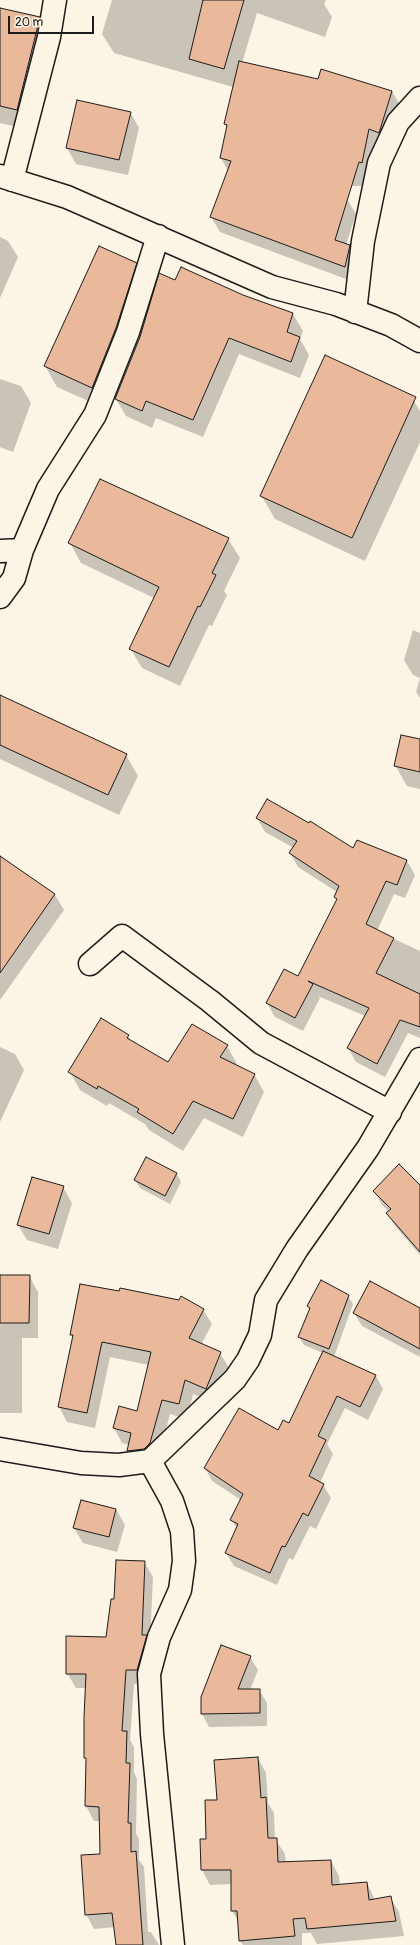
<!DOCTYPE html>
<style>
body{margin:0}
#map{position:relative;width:420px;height:1945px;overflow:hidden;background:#fcf5e5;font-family:Pangolin,sans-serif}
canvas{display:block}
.scale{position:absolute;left:8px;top:16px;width:86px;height:18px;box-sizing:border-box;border:2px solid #1c1c1c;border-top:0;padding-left:5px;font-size:12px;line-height:14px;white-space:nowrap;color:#1c1c1c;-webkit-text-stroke:3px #fcf5e5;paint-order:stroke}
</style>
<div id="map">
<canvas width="420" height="1945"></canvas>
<div class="scale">20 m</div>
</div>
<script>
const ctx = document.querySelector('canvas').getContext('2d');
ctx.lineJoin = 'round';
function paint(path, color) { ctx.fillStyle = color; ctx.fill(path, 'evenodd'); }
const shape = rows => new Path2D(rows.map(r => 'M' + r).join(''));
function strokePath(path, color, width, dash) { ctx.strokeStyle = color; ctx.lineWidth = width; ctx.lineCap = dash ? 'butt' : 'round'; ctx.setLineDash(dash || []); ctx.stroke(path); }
paint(shape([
 [112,0,326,0,324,4,332,17,325,37,257,13,242,63,319,80,392,91,401,107,364,186,306,186,347,199,356,214,346,245,349,246,358,261,354,282,220,232,211,217,228,171,221,158,227,128,225,124,233,87,114,53,102,34],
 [39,18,51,38,29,130,0,123,0,22],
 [78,101,130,112,139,128,128,175,76,164,67,148],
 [0,237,8,241,18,257,0,298],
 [136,264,148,284,104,408,57,387,45,366],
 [242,296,293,314,303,331,300,339,309,355,300,378,239,354,203,437,156,418,152,428,126,416,116,399],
 [0,379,21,386,31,403,13,452,0,447],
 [411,400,414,401,420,411,420,442,365,561,275,519,261,495],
 [228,539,240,558,224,591,227,595,212,626,209,625,180,686,142,668,130,648,154,598,81,563,70,543],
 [413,630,420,633,420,698,416,692,420,678,413,675,404,660],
 [0,709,126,755,138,776,119,815,0,759],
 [420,740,420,789,407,786,395,765],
 [257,818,354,850,407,861,415,875,405,898,394,894,377,931,420,951,420,1038,408,1033,385,1077,356,1062,348,1048,365,1016,318,996,320,998,303,1031,275,1017,267,1003,299,978,337,901,335,897,337,892,298,867,290,853,294,848,265,832],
 [0,858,55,895,64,910,0,1000],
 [128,1036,132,1043,169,1063,227,1046,237,1064,236,1066,254,1074,264,1092,243,1137,204,1118,183,1151,149,1130,145,1124,109,1103,107,1106,80,1090,70,1072],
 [0,1047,15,1054,24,1070,0,1122],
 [147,1159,177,1174,181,1182,170,1204,140,1188,135,1180],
 [420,1186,420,1255,396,1227,388,1213,389,1212,382,1205,374,1191],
 [63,1187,72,1203,58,1249,27,1240,18,1225],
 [0,1276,29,1276,38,1292,38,1338,22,1338,22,1413,0,1413],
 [348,1296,353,1304,334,1357,376,1376,383,1389,368,1420,345,1408,327,1444,333,1454,320,1483,323,1485,331,1498,316,1529,310,1526,293,1560,289,1558,277,1585,234,1566,226,1553,237,1529,232,1520,241,1500,212,1481,205,1468,279,1431,290,1424,323,1353,304,1345,299,1337,310,1309,308,1306],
 [420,1309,420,1357,362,1326,354,1313],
 [203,1310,212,1324,201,1345,220,1353,229,1368,214,1403,193,1394,187,1419,170,1414,158,1458,136,1466,128,1451,129,1445,122,1443,114,1428,137,1412,149,1365,110,1357,95,1428,67,1422,59,1407,73,1338,71,1334],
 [116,1509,125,1525,117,1552,83,1543,74,1528],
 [144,1562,153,1577,150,1643,145,1685,134,1684,130,1740,134,1747,134,1772,137,1779,136,1833,139,1839,139,1860,144,1867,148,1932,151,1932,159,1945,117,1945,115,1927,94,1929,86,1914,101,1855,100,1821,94,1821,86,1806,86,1688,76,1688,67,1673,107,1638,115,1600],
 [250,1657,258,1670,250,1690,259,1690,267,1703,267,1726,209,1727,202,1714],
 [258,1758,266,1773,268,1803,274,1813,275,1839,285,1854,286,1863,331,1861,339,1876,340,1886,367,1883,375,1900,390,1897,399,1912,404,1936,317,1944,311,1933,302,1933,302,1945,243,1945,240,1941,239,1922,232,1911,232,1884,210,1885,202,1870,218,1801]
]), '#0003');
const building = shape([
 [203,0,244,0,224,69,189,59,203,0],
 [0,8,40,17,17,110,0,106,0,8],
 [239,61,318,79,321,69,392,91,379,133,369,129,362,163,359,162,335,240,350,245,345,267,210,217,231,161,220,158,227,125,224,124,239,61],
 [77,100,131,112,119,160,66,148,77,100],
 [99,246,137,263,116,328,92,388,44,366,99,246],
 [181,267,243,295,293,313,287,332,300,337,291,362,229,338,193,420,146,401,142,411,115,399,140,337,159,273,175,280,181,267],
 [325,355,416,397,352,538,260,496,325,355],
 [100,479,229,538,212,573,216,575,200,607,198,606,169,667,129,649,159,587,68,543,100,479],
 [0,695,127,754,108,795,0,745,0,695],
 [401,735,420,739,420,772,394,766,401,735],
 [267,799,309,823,310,821,353,848,357,840,407,860,397,885,386,881,366,924,394,938,376,973,420,994,420,1027,400,1020,377,1064,347,1048,369,1008,308,981,313,984,295,1018,266,1003,284,969,298,976,337,899,334,897,339,886,289,853,297,841,256,818,267,799],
 [0,856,55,894,0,973,0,856],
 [101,1018,129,1035,127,1038,168,1062,192,1024,228,1045,220,1057,255,1074,233,1119,193,1101,173,1134,137,1112,139,1109,98,1086,97,1089,68,1072,101,1018],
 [146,1157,177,1173,165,1196,134,1180,146,1157],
 [399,1164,420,1185,420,1252,386,1213,391,1209,373,1191,399,1164],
 [32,1177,64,1186,49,1234,17,1225,32,1177],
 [0,1275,30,1275,29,1323,0,1323,0,1275],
 [321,1280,349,1295,329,1349,298,1337,310,1308,307,1306,321,1280],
 [370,1281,420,1308,420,1349,353,1313,370,1281],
 [80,1284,119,1291,120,1288,179,1300,181,1296,204,1309,189,1338,221,1352,206,1389,185,1380,179,1404,162,1400,150,1443,144,1449,127,1451,131,1433,113,1428,119,1406,137,1411,151,1352,102,1342,87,1413,58,1407,73,1335,70,1335,80,1284],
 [323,1351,376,1375,360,1407,337,1396,318,1436,326,1440,309,1476,324,1484,308,1516,303,1513,285,1547,282,1546,270,1573,225,1553,238,1524,230,1520,243,1494,204,1468,239,1408,278,1430,283,1420,289,1423,323,1351],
 [81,1500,116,1509,109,1537,73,1528,81,1500],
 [116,1560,145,1561,142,1635,147,1635,137,1670,126,1670,122,1731,127,1731,126,1763,130,1763,128,1823,131,1823,131,1852,136,1851,143,1945,116,1945,112,1913,85,1915,81,1855,100,1854,99,1807,85,1806,86,1758,84,1758,84,1717,86,1674,66,1674,66,1636,106,1637,111,1599,114,1599,116,1560],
 [221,1645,251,1656,238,1689,260,1689,260,1713,201,1714,201,1697,221,1645],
 [258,1757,261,1798,266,1797,268,1838,277,1838,278,1862,331,1860,332,1885,367,1882,369,1900,391,1896,396,1921,307,1929,305,1918,293,1919,295,1936,239,1941,237,1911,231,1911,231,1870,201,1870,200,1839,206,1839,205,1800,217,1800,214,1760,258,1757]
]);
paint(building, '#eab89b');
strokePath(building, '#1c1c1c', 1);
const minor = shape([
 [0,176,67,197,272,287,336,304,391,325,420,341],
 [12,180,49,37,55,0],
 [355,312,363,241,379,163,398,122,420,98],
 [0,551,22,550],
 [0,597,14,578,22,550,48,489,95,415,128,332,158,236],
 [90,964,122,936,210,1001,261,1043,390,1112],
 [0,1449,81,1463,119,1465,150,1461,235,1379,248,1360,260,1335,266,1300,297,1249,368,1148,420,1059],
 [150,1461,172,1501,182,1531,184,1561,180,1590,159,1637,149,1674,152,1734,173,1945]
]);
strokePath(minor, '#1c1c1c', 25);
strokePath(minor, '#fcf5e5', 22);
</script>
